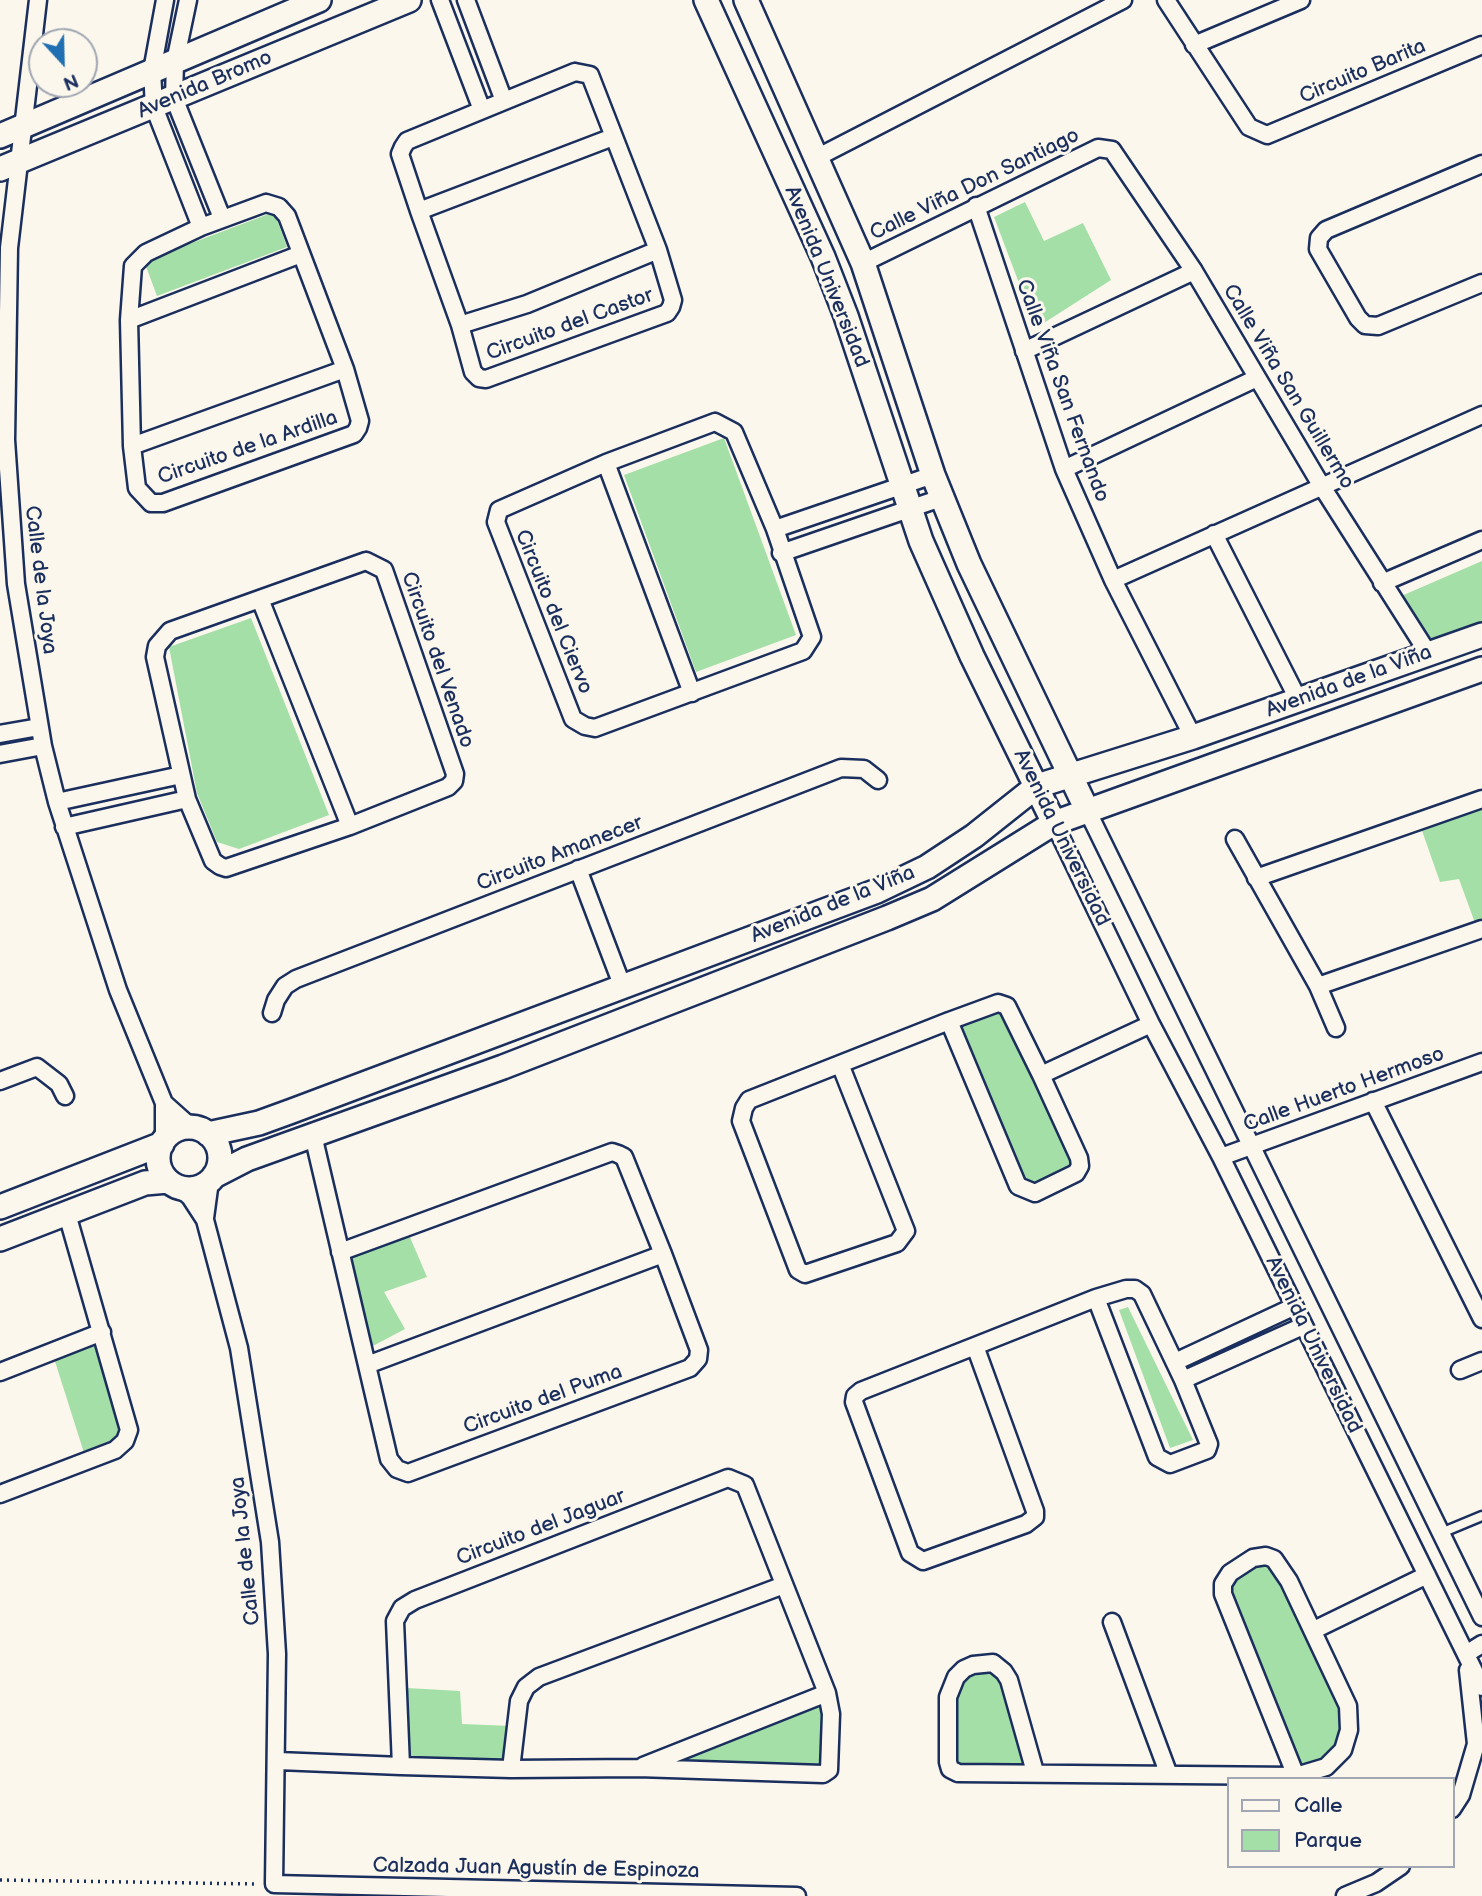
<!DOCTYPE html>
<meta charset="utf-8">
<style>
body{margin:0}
#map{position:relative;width:1482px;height:1896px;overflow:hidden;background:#fbf7ec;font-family:"Balsamiq Sans",sans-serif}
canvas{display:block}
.legend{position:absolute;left:1227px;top:1777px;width:228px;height:91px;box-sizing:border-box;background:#fbf7ec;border:2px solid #a1a7b3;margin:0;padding:9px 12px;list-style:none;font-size:21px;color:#1b2f5e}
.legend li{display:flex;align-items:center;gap:14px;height:35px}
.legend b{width:35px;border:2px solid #a1a7b3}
.north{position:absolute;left:28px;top:28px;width:70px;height:70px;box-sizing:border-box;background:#fbf7ec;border:2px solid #a1a7b3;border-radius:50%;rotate:158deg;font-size:19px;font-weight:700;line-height:28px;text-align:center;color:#1b2f5e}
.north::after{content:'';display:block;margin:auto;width:24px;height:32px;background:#1f6fb2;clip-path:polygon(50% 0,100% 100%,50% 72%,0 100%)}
</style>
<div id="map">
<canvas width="1482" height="1896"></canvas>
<ul class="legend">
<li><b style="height:9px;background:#fbf7ec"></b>Calle</li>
<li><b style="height:19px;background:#a3dfa6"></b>Parque</li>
</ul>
<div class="north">N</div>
</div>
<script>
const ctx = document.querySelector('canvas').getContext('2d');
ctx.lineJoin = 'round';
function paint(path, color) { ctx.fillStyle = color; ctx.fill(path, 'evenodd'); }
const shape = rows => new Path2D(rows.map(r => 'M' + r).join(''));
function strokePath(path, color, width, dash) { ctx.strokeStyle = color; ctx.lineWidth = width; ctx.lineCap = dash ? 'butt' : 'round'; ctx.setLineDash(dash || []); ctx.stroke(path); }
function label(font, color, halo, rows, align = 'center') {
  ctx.font = font + ' "Balsamiq Sans",sans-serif'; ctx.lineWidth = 6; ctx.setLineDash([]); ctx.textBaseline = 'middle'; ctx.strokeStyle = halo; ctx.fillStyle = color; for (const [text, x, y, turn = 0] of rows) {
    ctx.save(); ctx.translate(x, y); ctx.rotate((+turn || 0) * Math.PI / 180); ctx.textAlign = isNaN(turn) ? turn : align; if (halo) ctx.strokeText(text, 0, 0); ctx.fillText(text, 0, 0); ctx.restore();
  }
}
paint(shape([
 [1025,202,1044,241,1083,223,1111,280,1036,328,994,217],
 [274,212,287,247,157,296,144,261],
 [724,438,796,635,696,672,624,475],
 [1482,561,1482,623,1428,642,1399,597],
 [251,618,329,815,239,849,217,842,197,793,169,647],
 [1482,805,1482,920,1475,923,1459,879,1440,882,1420,825],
 [1004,1008,1074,1162,1072,1172,1033,1188,1020,1183,954,1022],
 [406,1228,427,1277,384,1292,405,1329,371,1347,349,1255],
 [1128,1307,1193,1440,1170,1448,1119,1310],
 [101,1336,123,1433,118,1447,85,1456,53,1355],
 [1252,1561,1270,1562,1344,1707,1341,1746,1323,1765,1299,1770,1226,1593,1229,1579],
 [989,1668,1005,1677,1027,1768,954,1768,956,1685,967,1670],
 [407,1688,460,1691,462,1724,511,1726,509,1764,404,1766],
 [825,1698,822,1768,655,1765]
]), '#a3dfa6');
const lane = shape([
 [1441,1533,1482,1516]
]);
const street = shape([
 [38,0,9,248,6,440,16,584,43,746,57,802,118,990,164,1103,164,1140],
 [165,0,152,71,154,107,201,227],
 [188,0,175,62,174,98,222,218],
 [440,0,482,110],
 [466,0,504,101],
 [1166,0,1249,127,1267,135,1482,45],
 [1194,45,1301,0],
 [575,72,590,75,658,250,673,300,671,307,667,313,486,379,479,378,473,372,460,325,419,211,400,154,403,147,407,141,575,72],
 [818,157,1123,0],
 [1482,164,1326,230,1319,238,1318,249,1358,318,1365,325,1378,326,1482,283],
 [266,203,279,207,287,216,345,369,360,421,358,428,354,434,163,503,151,503,137,488,132,446,129,320,133,266,146,253,201,227,266,203],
 [976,206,1064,469,1113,580,1193,737],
 [419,211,613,137],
 [863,263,1098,148,1112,150,1194,271,1321,485,1428,653],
 [129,320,301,254],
 [460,325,527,304,658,250],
 [1024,351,1194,271],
 [715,422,734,432,775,529,812,637,803,651,595,728,585,726,573,719,496,522,499,510,606,463,715,422],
 [132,446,345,369],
 [606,463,692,693],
 [1064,469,1257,378],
 [775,529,933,475],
 [1214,534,1299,701],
 [781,553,941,498],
 [366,561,384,570,455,774,454,781,448,787,350,826,226,868,220,866,213,861,187,799,155,657,157,646,170,631,366,561],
 [1113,580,1482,415],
 [1382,583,1482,540],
 [260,599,350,826],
 [0,734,39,727],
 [0,754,43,746],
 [57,802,181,775],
 [1087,810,1482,1617],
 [1054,823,1151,1024,1221,1157,1482,1687],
 [64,827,187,799],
 [1235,839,1318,986,1336,1028],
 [578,869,622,985],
 [1256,878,1482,799],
 [1318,986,1482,929],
 [272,1013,276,1000,285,986,296,979,841,768,864,769,878,780],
 [840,1064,906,1231,897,1243,805,1274,798,1270,741,1121,744,1108,749,1100,949,1021,998,1003,1007,1006,1041,1075,1079,1158,1080,1166,1076,1173,1035,1193,1018,1186,949,1021],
 [1041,1075,1151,1024],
 [0,1081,37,1067,59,1084,65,1096],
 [1373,1101,1482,1319],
 [164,1103,192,1128],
 [313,1135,389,1459,397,1469,408,1473,690,1368,698,1359,699,1350,663,1254,624,1157,618,1154,612,1152,340,1252],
 [1221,1157,1482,1062],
 [180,1188,190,1197,205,1220,239,1348,270,1542,277,1654,274,1884,797,1896],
 [205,1218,210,1181],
 [975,1346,1035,1511,1035,1517,1026,1524,923,1561,910,1553,854,1402,855,1396,861,1391,975,1346,1096,1298,1126,1289,1135,1289,1142,1294,1183,1380,1209,1444,1207,1450,1170,1464,1157,1457,1096,1298],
 [1175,1362,1293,1307],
 [367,1365,663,1254],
 [1460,1370,1482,1361],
 [0,1372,102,1332],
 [1183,1380,1303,1326],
 [0,1494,115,1450,125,1441,129,1430,67,1214],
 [1112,1622,1169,1775],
 [1314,1630,1427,1575],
 [1466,1654,1482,1644],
 [278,1761,401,1766,511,1769,638,1768,823,1774,829,1770,831,1714,827,1693,745,1485,728,1478,415,1600,402,1608,395,1621,401,1766],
 [643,1766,827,1693],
 [511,1769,519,1701,526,1687,539,1677,784,1585],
 [1035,1772,1009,1680,1004,1672,993,1663,973,1665,964,1669,956,1677,948,1697,948,1762,950,1769,958,1773,1296,1776,1326,1767,1343,1750,1349,1730,1348,1706,1289,1581,1274,1559,1266,1556,1253,1558,1230,1573,1223,1584,1223,1594,1296,1776],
 [1452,1809,1461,1795,1476,1744,1468,1670],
 [1345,1896,1376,1883,1401,1866]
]);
const secondary = shape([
 [706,0,823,257,846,316,921,541,972,656,1054,823],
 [746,0,863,263,933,475,969,564,1087,810],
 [0,136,319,0],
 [0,169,409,0],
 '158 1158a31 31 0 1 1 62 0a31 31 0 1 1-62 0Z',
 [208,1134,259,1123,292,1111,877,891,927,867,974,836,1037,786,1193,737,1482,635],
 [214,1176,247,1159,503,1067,887,918,932,899,1054,823,1482,669],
 [0,1207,162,1144],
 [0,1239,145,1183,168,1181]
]);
strokePath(lane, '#1b2f5e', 13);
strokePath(street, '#1b2f5e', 21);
strokePath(secondary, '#1b2f5e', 28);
strokePath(shape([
 [0,1880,257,1884]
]), '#1b2f5e', 3.5, [2, 5]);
strokePath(lane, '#fbf7ec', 8);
strokePath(street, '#fbf7ec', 16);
strokePath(secondary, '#fbf7ec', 23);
label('21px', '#1b2f5e', '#fbf7ec', [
 ["Circuito Barita",1363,72,-23],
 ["Avenida Bromo",205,85,-23],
 ["Calle Viña Don Santiago",975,185,-26],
 ["Avenida Universidad",826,277,68],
 ["Circuito del Castor",570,325,-20],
 ["Calle Viña San Guillermo",1288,387,59],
 ["Calle Viña San Fernando",1062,391,70],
 ["Circuito de la Ardilla",248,448,-19],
 ["Calle de la Joya",40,580,83],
 ["Circuito del Ciervo",553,612,68],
 ["Circuito del Venado",437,660,71],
 ["Avenida de la Viña",1349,682,-20],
 ["Avenida Universidad",1061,838,64],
 ["Circuito Amanecer",560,854,-21],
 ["Avenida de la Viña",833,905,-22],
 ["Calle Huerto Hermoso",1344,1090,-20],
 ["Avenida Universidad",1313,1345,64],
 ["Circuito del Puma",543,1400,-20],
 ["Circuito del Jaguar",541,1528,-21],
 ["Calle de la Joya",246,1551,-96],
 ["Calzada Juan Agustín de Espinoza",536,1869,1]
]);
</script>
